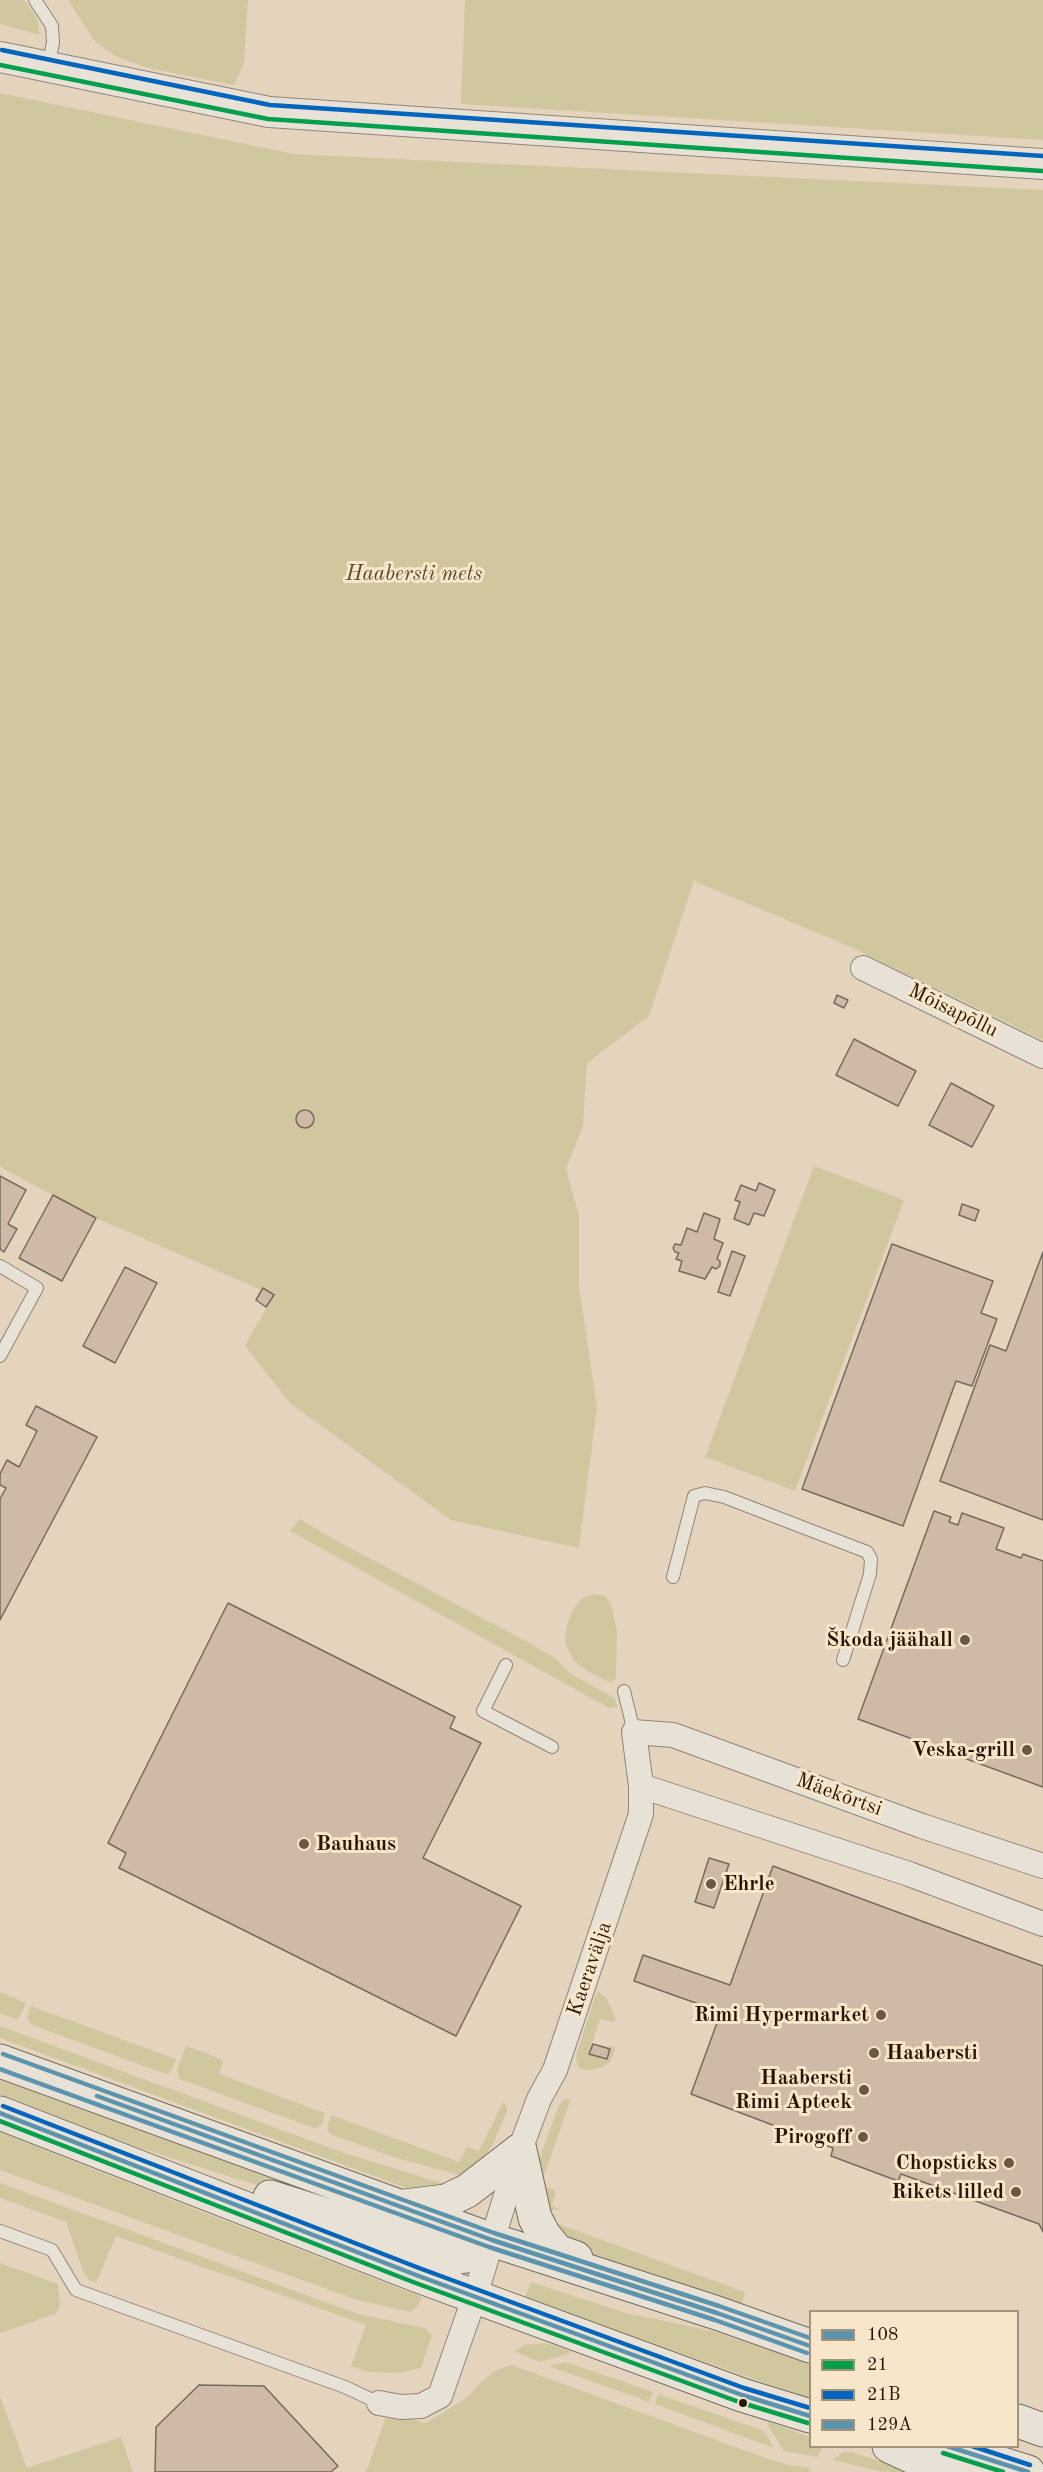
<!DOCTYPE html>
<meta charset="utf-8">
<style>
body{margin:0}
#map{position:relative;width:1043px;height:2472px;overflow:hidden;background:#e4d4bd;font-family:"Old Standard TT",serif}
canvas{display:block}
.legend{position:absolute;left:809px;top:2310px;width:210px;height:138px;box-sizing:border-box;background:#f8e6ca;border:2px solid #a4937b;margin:0;padding:8px 10px;list-style:none;font-size:18px;color:#261604}
.legend li{display:flex;align-items:center;gap:12px;height:30px}
.legend b{width:30px;border:2px solid #a4937b}
</style>
<div id="map">
<canvas width="1043" height="2472"></canvas>
<ul class="legend">
<li><b style="height:8px;background:#5c94ae"></b>108</li>
<li><b style="height:8px;background:#029f4d"></b>21</li>
<li><b style="height:8px;background:#0065bd"></b>21B</li>
<li><b style="height:8px;background:#5c94ae"></b>129A</li>
</ul>
</div>
<script>
const ctx = document.querySelector('canvas').getContext('2d');
ctx.lineJoin = 'round';
function paint(path, color) { ctx.fillStyle = color; ctx.fill(path, 'evenodd'); }
const shape = rows => new Path2D(rows.map(r => 'M' + r).join(''));
function strokePath(path, color, width, dash) { ctx.strokeStyle = color; ctx.lineWidth = width; ctx.lineCap = dash ? 'butt' : 'round'; ctx.setLineDash(dash || []); ctx.stroke(path); }
function label(font, color, halo, rows, align = 'center') {
  ctx.font = font + ' "Old Standard TT",serif'; ctx.lineWidth = 6; ctx.setLineDash([]); ctx.textBaseline = 'middle'; ctx.strokeStyle = halo; ctx.fillStyle = color; for (const [text, x, y, turn = 0] of rows) {
    ctx.save(); ctx.translate(x, y); ctx.rotate((+turn || 0) * Math.PI / 180); ctx.textAlign = isNaN(turn) ? turn : align; if (halo) ctx.strokeText(text, 0, 0); ctx.fillText(text, 0, 0); ctx.restore();
  }
}
paint(shape([
 [0,0,24,0,36,16,40,35,0,24],
 [68,0,248,0,244,63,234,85,148,68,115,56,94,40],
 [465,0,1043,0,1043,140,461,104],
 [0,93,294,154,1043,190,1043,1040,851,947,694,881,649,1016,587,1063,583,1126,566,1169,579,1216,579,1286,597,1407,579,1548,451,1520,290,1403,245,1346,273,1295,96,1218,0,1167],
 [814,1166,904,1200,795,1491,705,1457],
 [300,1519,328,1536,531,1644,555,1658,571,1674,614,1698,618,1707,609,1708,290,1531],
 [593,1594,605,1596,611,1604,617,1631,616,1679,610,1682,589,1672,574,1661,565,1643,567,1625,573,1609,583,1598],
 [0,1992,26,2003,19,2018,16,2019,0,2013],
 [599,1992,607,1999,616,2020,613,2022,600,2019,589,2053,606,2059,610,2050,607,2049,608,2046,614,2047,615,2051,610,2062,604,2066,591,2070,583,2070,578,2066,576,2056,596,1994],
 [31,2006,176,2059,171,2071,168,2074,163,2073,32,2025,27,2018],
 [0,2026,344,2153,455,2187,417,2192,0,2038],
 [186,2046,221,2059,223,2063,219,2074,325,2113,322,2125,314,2128,179,2079,177,2070],
 [0,2079,32,2088,358,2209,357,2217,133,2146,0,2094],
 [565,2099,571,2099,541,2184,554,2190,556,2194,552,2206,561,2209,540,2211,538,2162,559,2105],
 [503,2102,507,2106,507,2111,493,2144,483,2159,460,2175,393,2157,330,2134,327,2129,331,2115,459,2162,467,2147,479,2151],
 [0,2132,177,2202,422,2297,417,2307,411,2312,357,2300,0,2170],
 [0,2183,358,2314,425,2328,432,2335,421,2368,397,2373,368,2372,351,2366,366,2325,116,2236,96,2283,89,2280,84,2274,66,2222,0,2198],
 [553,2222,745,2292,742,2304,572,2249],
 [0,2263,58,2284,60,2307,55,2314,0,2333],
 [531,2282,626,2313,712,2331,810,2364,810,2399,539,2303,525,2296],
 [542,2343,549,2344,570,2351,569,2354,539,2362,514,2351,524,2345],
 [566,2362,653,2392,649,2402,549,2366],
 [511,2365,763,2457,789,2465,811,2468,809,2472,366,2472,387,2414,426,2423,467,2398,480,2383,495,2371],
 [658,2394,764,2431,774,2448,655,2404],
 [0,2396,27,2468,121,2437,133,2472,0,2472],
 [769,2422,810,2437,810,2446,823,2447,817,2457,784,2451,767,2424],
 [843,2452,851,2452,913,2472,882,2472,833,2460]
]), '#d1c79f');
const building = shape([
 [837,995,848,1000,844,1008,834,1003,837,995],
 [854,1039,916,1071,898,1106,836,1075,854,1039],
 [951,1083,994,1106,972,1147,929,1125,951,1083],
 '296 1119a9 9 0 1 1 18 0a9 9 0 1 1-18 0Z',
 [0,1176,26,1190,8,1224,17,1229,4,1252,0,1249,0,1176],
 [759,1183,775,1190,764,1216,754,1213,749,1225,734,1219,740,1202,735,1200,741,1185,756,1191,759,1183],
 [53,1195,96,1218,62,1281,19,1258,53,1195],
 [962,1204,979,1210,975,1221,959,1215,962,1204],
 [704,1213,720,1219,714,1239,723,1243,717,1259,720,1261,720,1266,716,1269,712,1267,705,1279,679,1271,682,1261,676,1259,679,1253,675,1252,673,1248,675,1244,681,1245,687,1228,697,1232,704,1213],
 [892,1244,993,1281,981,1313,997,1319,972,1386,956,1381,903,1526,802,1489,892,1244],
 [732,1251,745,1256,730,1296,718,1292,732,1251],
 [1043,1252,1043,1520,940,1481,990,1345,1006,1351,1043,1252],
 [125,1267,157,1283,115,1363,83,1346,125,1267],
 [263,1288,274,1295,266,1307,256,1300,263,1288],
 [36,1406,97,1437,0,1620,0,1499,6,1488,0,1485,0,1474,7,1460,19,1467,37,1431,26,1425,36,1406],
 [934,1511,951,1517,949,1522,958,1525,962,1513,1004,1528,996,1549,1021,1558,1023,1554,1043,1561,1043,1787,858,1719,934,1511],
 [228,1603,455,1717,450,1728,481,1743,423,1858,521,1906,456,2036,119,1868,126,1853,108,1843,228,1603],
 [709,1858,729,1864,714,1908,695,1902,709,1858],
 [773,1866,1043,1966,1043,2232,1039,2224,901,2174,898,2181,831,2156,833,2148,691,2094,721,2012,634,1981,643,1955,730,1985,773,1866],
 [593,2044,610,2049,607,2059,589,2054,593,2044],
 [199,2385,264,2386,338,2466,331,2472,155,2472,156,2427,199,2385]
]);
paint(building, '#cfbaa7');
strokePath(building, '#756b5d', 1.5);
const service = shape([
 [35,0,52,26,53,43,48,66],
 [0,1266,37,1288,0,1356],
 [673,1577,694,1496,705,1493,724,1497,867,1552,871,1559,870,1574,843,1660],
 [506,1665,483,1711,552,1747],
 [624,1691,634,1732],
 [0,2231,52,2250,76,2290,345,2387,379,2403]
]);
const minor = shape([
 [863,968,1043,1056],
 [641,1786,909,1874,1043,1924],
 [379,2403,401,2407,421,2406,440,2396,475,2296,520,2150,539,2099,555,2070,641,1814,641,1786,634,1732,673,1735,922,1826,1043,1866]
]);
const tertiary = shape([
 [0,57,269,112,1043,164]
]);
const secondary = shape([
 [0,2061,492,2240,717,2313,810,2346],
 [0,2113,416,2275,742,2395,810,2416],
 [270,2197,460,2257,480,2254,492,2240],
 [405,2206,446,2201,467,2191,520,2150,535,2218,544,2235,557,2251,576,2258],
 [1018,2421,1043,2430],
 [889,2446,915,2458,955,2472],
 [945,2446,1028,2472]
]);
strokePath(service, '#908576', 14);
strokePath(minor, '#908576', 26);
strokePath(tertiary, '#908576', 32);
strokePath(secondary, '#756b5d', 35);
strokePath(service, '#e8e1d5', 12);
strokePath(minor, '#e8e1d5', 24);
strokePath(tertiary, '#e8e1d5', 30);
strokePath(secondary, '#e8e1d5', 33);
strokePath(shape([
 [97,2096,492,2240,717,2313,810,2346],
 [0,2113,416,2275,742,2395,810,2416],
 [947,2446,1028,2472]
]), '#5c94ae', 4.5);
strokePath(shape([
 [0,65,268,119,1042,171],
 [0,2121,413,2282,739,2402,808,2423],
 [943,2453,1003,2472]
]), '#029f4d', 4.5);
strokePath(shape([
 [2,50,270,105,1043,156],
 [3,2106,419,2268,744,2388,810,2408],
 [972,2446,1030,2465]
]), '#0065bd', 4.5);
strokePath(shape([
 [0,2069,489,2247,715,2320,807,2353]
]), '#5c94ae', 4.5);
strokePath(shape([
 [3,2054,494,2233,719,2306,810,2338]
]), '#5c94ae', 4.5);
for (const [x, y, r, color] of [
 [965,1640,6,"#685845"],
 [1027,1750,6,"#685845"],
 [304,1844,6,"#685845"],
 [711,1884,6,"#685845"],
 [881,2015,6,"#685845"],
 [874,2053,6,"#685845"],
 [864,2090,6,"#685845"],
 [863,2137,6,"#685845"],
 [1009,2163,6,"#685845"],
 [1016,2192,6,"#685845"],
 [743,2403,5,"#261604"]
]) { const dot = new Path2D(); dot.arc(x, y, r, 0, 2 * Math.PI); ctx.fillStyle = color; ctx.fill(dot); strokePath(dot, '#f8e6ca', 2); }
label('italic 21px', '#54482b', '#f8e6ca', [
 ["Haabersti mets",414,574]
]);
label('21px', '#261604', '#f8e6ca', [
 ["Mõisapõllu",953,1011,26],
 ["Mäekõrtsi",839,1795,20],
 ["Kaeravälja",590,1969,-71]
]);
label('bold 21px', '#261604', '#f8e6ca', [
 ["Škoda jäähall",953,1640],
 ["Veska-grill",1015,1750],
 ["Bauhaus",316,1844,"left"],
 ["Ehrle",723,1884,"left"],
 ["Rimi Hypermarket",869,2015],
 ["Haabersti",886,2053,"left"],
 ["Haabersti",852,2078],
 ["Rimi Apteek",852,2102],
 ["Pirogoff",851,2137],
 ["Chopsticks",997,2163],
 ["Rikets lilled",1004,2192]
], 'right');
</script>
